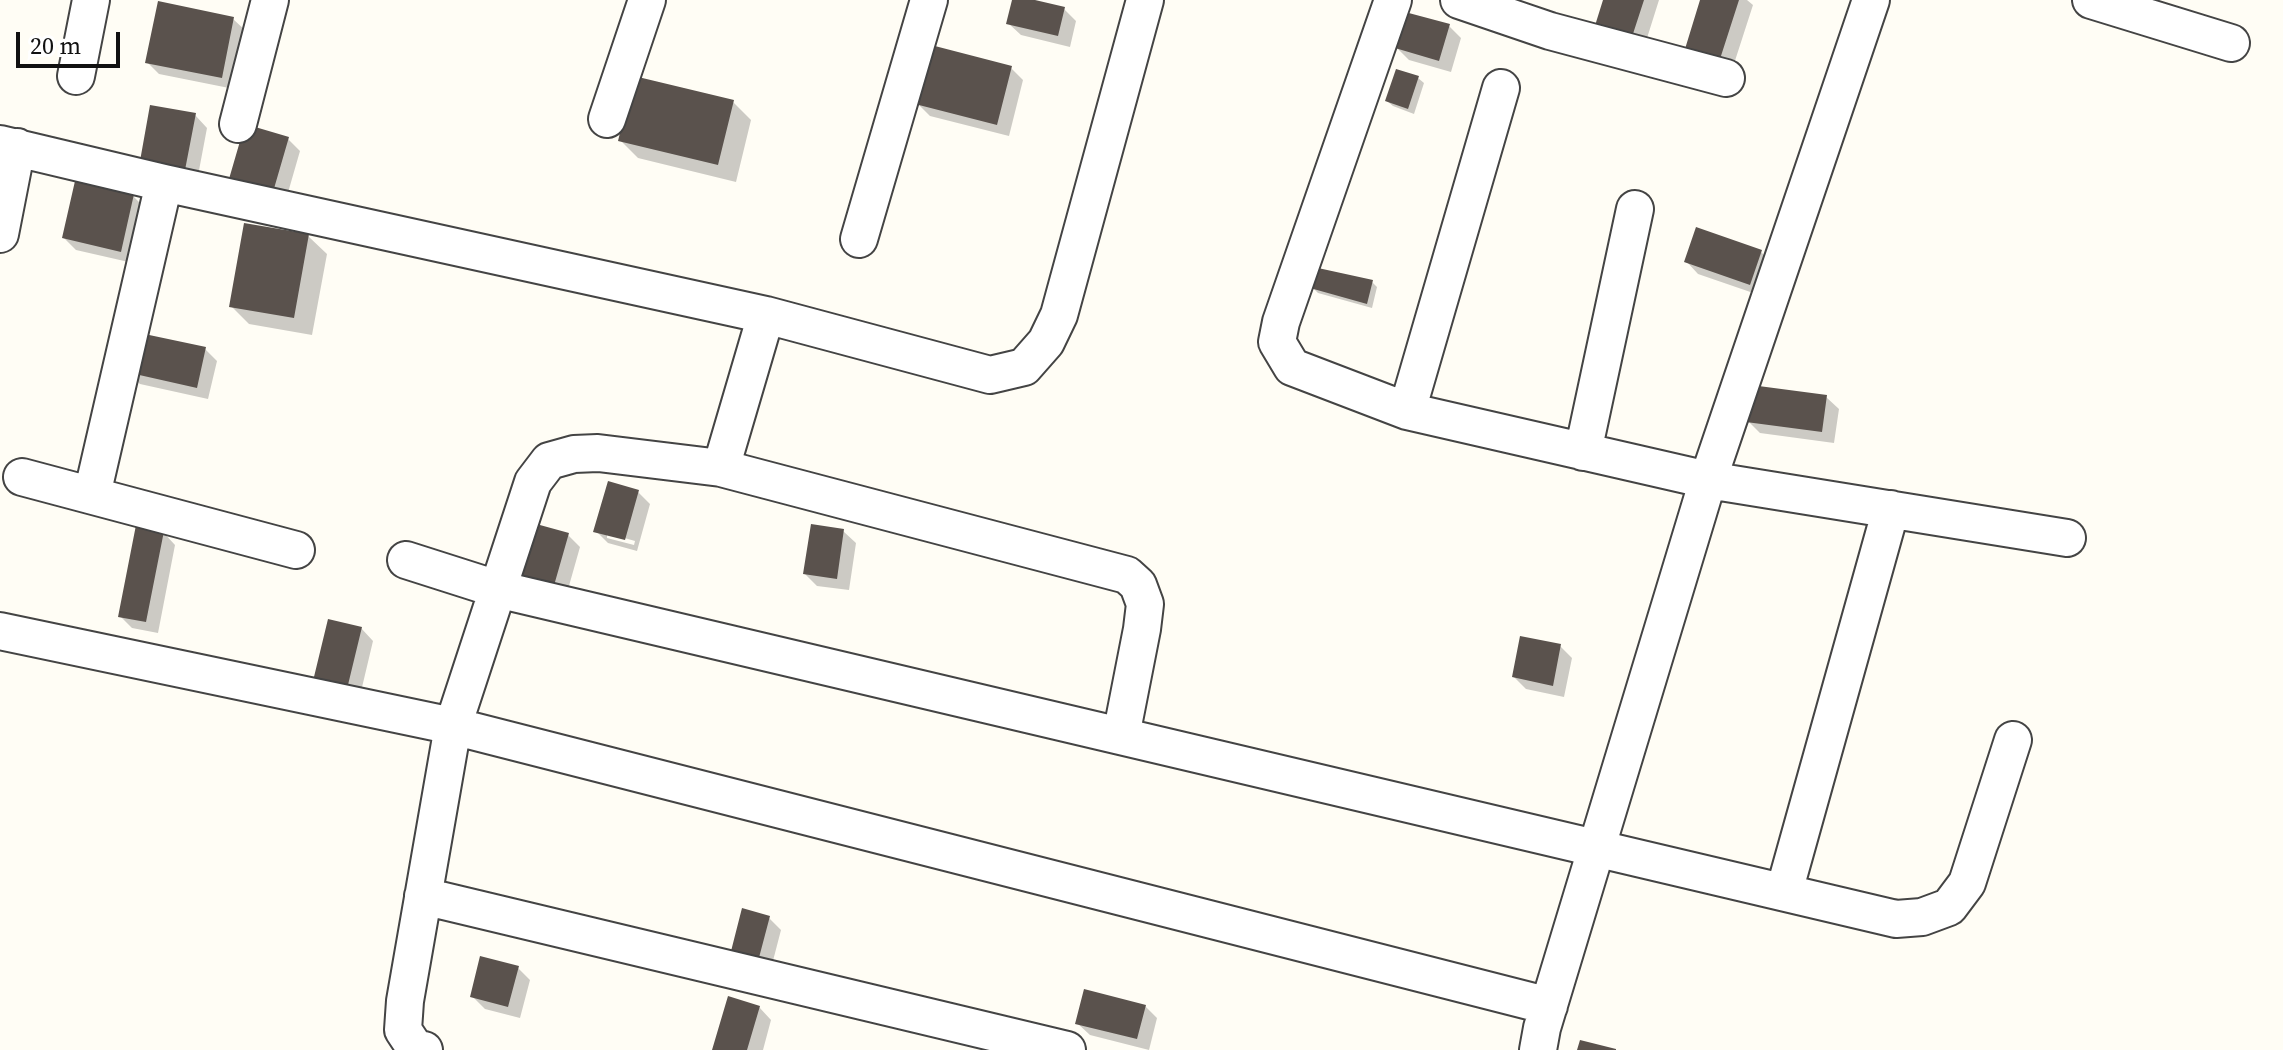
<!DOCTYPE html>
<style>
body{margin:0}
#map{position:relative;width:2283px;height:1050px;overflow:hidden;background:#fffdf5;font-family:"Source Serif 4",serif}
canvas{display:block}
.scale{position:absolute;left:16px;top:32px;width:104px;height:36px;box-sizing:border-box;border:4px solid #111;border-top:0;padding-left:10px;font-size:24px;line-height:28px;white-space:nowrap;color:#111;-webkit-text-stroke:6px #fff;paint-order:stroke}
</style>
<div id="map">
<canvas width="2283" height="1050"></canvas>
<div class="scale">20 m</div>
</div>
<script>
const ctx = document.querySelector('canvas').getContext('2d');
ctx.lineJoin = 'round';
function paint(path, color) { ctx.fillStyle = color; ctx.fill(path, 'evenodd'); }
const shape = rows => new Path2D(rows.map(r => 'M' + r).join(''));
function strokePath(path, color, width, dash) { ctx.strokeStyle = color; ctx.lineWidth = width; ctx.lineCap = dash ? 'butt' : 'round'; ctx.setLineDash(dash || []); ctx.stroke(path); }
paint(shape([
 [1014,0,1026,0,1064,9,1076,21,1070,47,1021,35,1008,23],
 [1605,0,1659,0,1642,54],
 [1702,0,1747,0,1753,5,1732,70,1700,61],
 [233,19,246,31,234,89,159,74,147,62],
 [1449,26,1461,38,1451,72,1409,60,1397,48],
 [1011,68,1023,80,1009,136,930,116,918,104],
 [1418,78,1424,83,1414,114,1393,106,1387,101],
 [733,102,751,120,736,182,638,158,620,140],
 [195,115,207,128,197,181,154,173],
 [288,139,300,151,285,203,244,191],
 [133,196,145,208,133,263,76,250,64,238],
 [308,236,327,254,312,335,249,324,231,306],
 [1761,252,1773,264,1762,296,1698,274,1686,261],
 [1372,282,1377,287,1372,308,1318,293,1312,287],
 [205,349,217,361,208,399,140,384,128,372],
 [1826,397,1839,409,1834,443,1760,433,1748,421],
 [638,492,650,504,637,551,608,543,596,531],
 [607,533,635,541,634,545,607,538],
 [843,531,856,543,849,590,817,586,805,574],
 [163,532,175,545,158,633,132,628,120,616],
 [568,535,580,547,563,607,525,596],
 [361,628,373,641,359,700,328,693],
 [1560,646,1572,658,1564,697,1526,689,1514,677],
 [769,918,781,930,768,980,742,974],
 [518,968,530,980,520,1018,485,1009,472,996],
 [1145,1006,1157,1018,1149,1050,1090,1035,1077,1023],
 [759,1007,771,1020,763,1050,714,1050]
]), '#0003');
paint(shape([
 [1012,0,1035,0,1065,7,1058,36,1006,24],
 [1603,0,1644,0,1630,43,1593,32],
 [1700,0,1739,0,1720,59,1685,49],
 [158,1,234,17,222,78,145,63],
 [1405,12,1450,24,1439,61,1395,48],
 [931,45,1012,66,997,125,915,104],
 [1396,69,1419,76,1408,109,1385,101],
 [634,76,734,100,718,165,618,141],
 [150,105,196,113,185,170,140,161],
 [245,124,289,137,273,192,229,179],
 [75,181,134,194,121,252,62,238],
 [244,223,309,234,294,318,229,307],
 [1696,227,1762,250,1750,285,1684,262],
 [1318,268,1373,280,1367,304,1310,288],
 [135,332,206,347,197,388,126,372],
 [1751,385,1827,395,1822,432,1746,422],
 [608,481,639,490,625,540,593,532],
 [529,522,569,533,551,596,511,585],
 [811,524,844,529,837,579,803,574],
 [136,525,164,531,146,622,118,617],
 [328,619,362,627,347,689,313,681],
 [1520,636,1561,644,1553,686,1512,677],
 [742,908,770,916,756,969,728,963],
 [480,956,519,966,508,1007,470,997],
 [1084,989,1146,1005,1137,1039,1075,1024],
 [728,996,760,1006,747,1050,712,1050],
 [1580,1040,1616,1049,1616,1050,1577,1050]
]), '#5a524d');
const street = shape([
 [1393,0,1281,322,1277,342,1292,367,1407,411,1708,480,2067,538],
 [1459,0,1550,31,1726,78],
 [2091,0,2231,43],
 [76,76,91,0],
 [607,119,647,0],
 [238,124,270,0],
 [0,144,164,183,766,315,990,375,1024,367,1046,342,1059,315,1145,0],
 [0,234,17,147],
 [859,239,929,0],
 [1407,411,1501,88],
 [1583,452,1635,209],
 [721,468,1127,575,1138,585,1145,604,1142,629,1121,736],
 [22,477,296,550],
 [92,495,164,183],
 [406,560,497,589,1896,919,1922,917,1949,907,1967,883,2013,740],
 [0,631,453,726,1549,1006],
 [1784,892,1891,509],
 [423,896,1067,1050],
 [424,1050,415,1048,403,1030,405,1001,453,726,533,482,549,461,574,454,598,453,721,468,766,315],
 [1538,1050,1542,1028,1708,480,1871,0]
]);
strokePath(street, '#444', 40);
strokePath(street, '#fff', 36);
</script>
